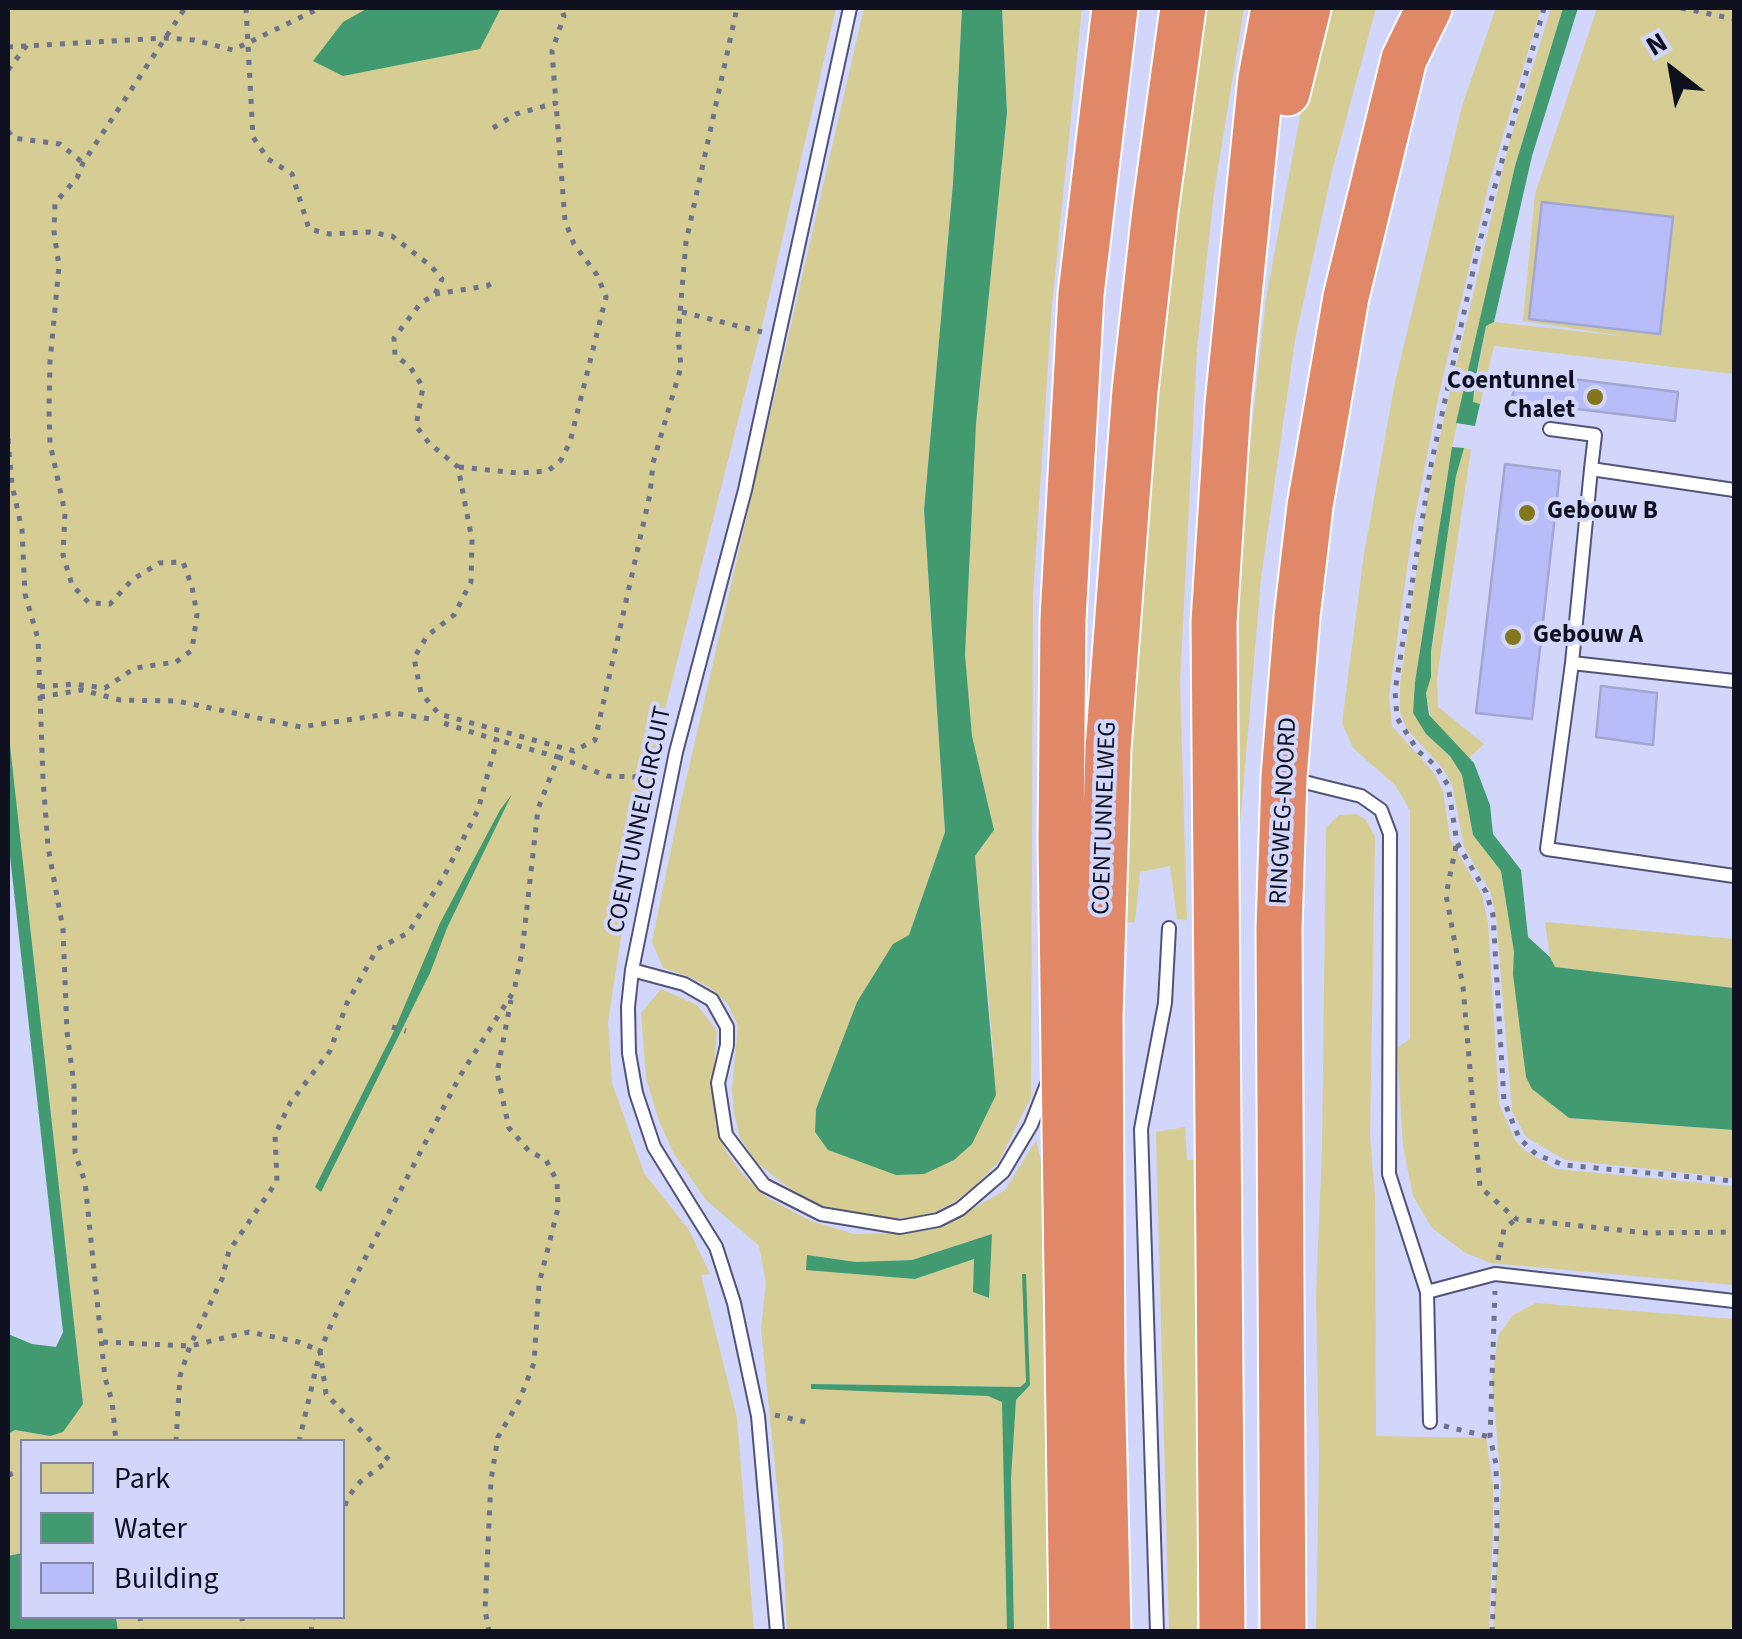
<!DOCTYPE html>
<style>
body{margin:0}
#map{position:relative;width:1742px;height:1639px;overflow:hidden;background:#d2d6fa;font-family:"Source Sans 3",sans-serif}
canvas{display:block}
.frame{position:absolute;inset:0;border:10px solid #101120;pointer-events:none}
.legend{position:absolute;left:20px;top:1439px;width:325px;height:180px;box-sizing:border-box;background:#d2d6fa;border:2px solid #8487a3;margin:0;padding:12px 18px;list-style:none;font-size:30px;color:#101120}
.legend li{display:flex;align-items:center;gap:20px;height:50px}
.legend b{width:50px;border:2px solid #8487a3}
.north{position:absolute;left:1622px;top:20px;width:100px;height:100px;-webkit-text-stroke:8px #d2d6fa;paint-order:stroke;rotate:329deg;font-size:28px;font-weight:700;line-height:40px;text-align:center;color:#101120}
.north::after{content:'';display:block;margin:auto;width:35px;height:45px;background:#101120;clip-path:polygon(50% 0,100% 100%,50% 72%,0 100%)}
</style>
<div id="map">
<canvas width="1742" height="1639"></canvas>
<div class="frame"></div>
<ul class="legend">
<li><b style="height:28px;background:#d5cd93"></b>Park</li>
<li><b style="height:28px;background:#429a71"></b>Water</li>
<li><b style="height:28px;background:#b8bdf9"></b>Building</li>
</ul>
<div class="north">N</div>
</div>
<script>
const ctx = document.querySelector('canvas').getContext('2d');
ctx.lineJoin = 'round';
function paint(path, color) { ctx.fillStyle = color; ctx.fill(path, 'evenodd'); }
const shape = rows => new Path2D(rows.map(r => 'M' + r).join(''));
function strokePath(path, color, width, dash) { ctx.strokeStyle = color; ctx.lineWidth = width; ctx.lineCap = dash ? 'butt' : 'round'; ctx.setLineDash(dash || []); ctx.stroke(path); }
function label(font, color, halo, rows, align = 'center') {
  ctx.font = font + ' "Source Sans 3",sans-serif'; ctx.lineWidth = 8; ctx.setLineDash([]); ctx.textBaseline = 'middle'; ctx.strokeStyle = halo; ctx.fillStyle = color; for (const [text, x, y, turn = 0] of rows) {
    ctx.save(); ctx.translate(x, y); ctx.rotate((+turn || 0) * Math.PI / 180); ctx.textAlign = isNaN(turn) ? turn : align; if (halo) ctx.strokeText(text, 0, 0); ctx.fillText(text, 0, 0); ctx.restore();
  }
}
paint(shape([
 [8,8,836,8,764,318,665,709,667,730,622,931,608,1022,612,1083,644,1173,689,1230,710,1274,701,1275,737,1418,754,1631,118,1631,116,1617,342,1616,342,1442,22,1442,22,1553,8,1556,8,1434,15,1430,50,1436,83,1403,8,727],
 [864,8,962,8,953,183,924,510,945,832,909,935,816,1109,815,1132,828,1150,994,1057,975,856,994,830,972,736,965,655,976,424,1007,113,1002,8,1082,8,1052,305,1033,596,1031,1097,999,1161,975,1186,954,1202,929,1215,894,1219,860,1217,803,1199,757,1163,740,1138,734,1112,732,1089,738,1026,728,1004,712,989,690,977,663,968,652,942,678,815],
 [1200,8,1244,8,1214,193,1197,349,1180,682,1187,920,1177,919,1170,866,1140,872,1135,922,1123,923,1132,663,1151,403],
 [1333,8,1376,8,1332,171,1295,340,1261,578,1240,826,1239,586,1249,455,1266,298,1303,101],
 [1496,8,1541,8,1490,180,1439,394,1413,527,1389,696,1392,726,1434,773,1443,791,1450,839,1482,895,1488,923,1499,1104,1515,1140,1524,1150,1556,1169,1734,1186,1734,1285,1490,1263,1464,1252,1432,1228,1413,1196,1403,1146,1397,1048,1410,1039,1410,810,1395,785,1353,748,1342,723,1364,554,1395,382,1462,106],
 [1551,8,1563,8,1515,166,1452,447,1415,682,1413,713,1426,734,1450,756,1462,775,1473,835,1501,871,1514,952,1526,1077,1532,1088,1569,1118,1734,1130,1734,1178,1565,1160,1526,1137,1512,1111,1496,916,1490,891,1464,847,1452,784,1443,769,1407,729,1400,712,1400,684,1428,493,1445,413,1508,147],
 [1597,8,1734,8,1734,374,1494,346,1480,404,1473,402,1486,325,1494,322,1630,337,1523,321,1535,194],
 [1464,448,1471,449,1437,678,1438,707,1484,744,1469,758,1431,719,1426,693,1456,476],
 [1356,814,1366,820,1375,837,1370,1136,1375,1196,1376,1436,1486,1438,1493,1486,1493,1530,1489,1631,1316,1631,1319,1457,1316,1295,1322,1149,1326,828,1339,815],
 [1545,922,1734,939,1734,988,1555,967,1550,957],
 [661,989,697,1005,717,1031,713,1080,715,1123,725,1150,743,1175,766,1197,811,1221,854,1234,908,1233,945,1225,1005,1190,1036,1140,1043,1169,1057,1631,1014,1631,1011,1479,1016,1400,1030,1385,1027,1300,1023,1274,1026,1382,1020,1387,811,1384,811,1388,988,1396,1003,1402,1007,1631,787,1631,783,1545,761,1330,766,1283,759,1246,706,1200,674,1154,659,1121,646,1078,641,1013],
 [992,1234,988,1298,973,1292,975,1258,915,1279,807,1255,856,1262,912,1260],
 [1185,1127,1187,1160,1198,1160,1197,1631,1169,1631,1156,1132],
 [1536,1303,1734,1319,1734,1631,1493,1631,1501,1483,1492,1381,1498,1336,1513,1315]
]), '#d5cd93');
paint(shape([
 [368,8,501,8,480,49,343,76,313,61,343,22],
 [962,8,1002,8,1007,113,976,424,965,655,972,736,994,830,975,856,996,1095,972,1144,954,1160,924,1174,896,1175,828,1150,815,1132,816,1109,857,1002,893,944,909,935,945,832,924,510,953,183],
 [1563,8,1578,8,1532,156,1494,322,1486,326,1475,381,1473,402,1480,404,1475,426,1456,423,1515,166],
 [1452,447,1464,448,1456,476,1431,652,1431,677,1426,693,1429,715,1474,763,1490,805,1493,834,1521,870,1528,937,1550,957,1555,967,1734,988,1734,1130,1569,1118,1532,1089,1526,1077,1513,974,1514,952,1501,871,1473,835,1462,775,1450,756,1426,734,1413,713,1415,682],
 [8,727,83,1404,63,1432,50,1436,15,1430,8,1434,8,1334,32,1344,56,1347,63,1332,8,838],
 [512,794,447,928,430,973,321,1192,315,1187,393,1033,440,923,500,810],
 [992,1234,989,1298,973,1292,974,1259,915,1279,806,1270,807,1255,856,1262,912,1260],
 [1022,1274,1026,1274,1030,1385,1016,1400,1011,1479,1014,1631,1007,1632,1002,1402,988,1396,811,1389,811,1384,1020,1387,1026,1382],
 [22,1553,22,1616,116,1617,118,1631,8,1631,8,1556]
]), '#429a71');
const building = shape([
 [1542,202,1673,217,1660,334,1529,319,1542,202],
 [1516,372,1678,392,1675,421,1512,401,1516,372],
 [1505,464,1560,471,1532,719,1476,713,1505,464],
 [1601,686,1657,693,1653,745,1596,737,1601,686]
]);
paint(building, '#b8bdf9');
strokePath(building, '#a2a6d1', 2.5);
const lane = shape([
 [1550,429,1595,435,1591,469,1734,490],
 [1591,469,1572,663,1547,849,1734,876],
 [1572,663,1734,681],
 [1292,779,1361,796,1381,810,1390,834,1389,1174,1427,1292,1430,1422],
 [632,970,684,984,712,1000,727,1027,727,1045,718,1083,726,1135,764,1185,821,1214,900,1227,938,1220,960,1209,1003,1172,1031,1125,1047,1084],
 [1427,1292,1495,1274,1734,1301],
 [777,1632,758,1416,734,1303,716,1247,654,1147,636,1093,629,1053,628,1007,632,970,676,752,745,490,850,8],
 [1157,1632,1141,1129,1165,1003,1169,928]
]);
const highway = shape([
 [1287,93,1308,8],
 [1072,1632,1061,840,1063,619,1081,294,1115,8],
 [1108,1632,1102,1373,1100,1016,1108,749,1135,391,1155,211,1183,8],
 [1222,1632,1214,622,1228,404,1261,78,1274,8],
 [1283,1632,1279,928,1284,777,1297,617,1310,506,1346,297,1404,59,1429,8]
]);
strokePath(lane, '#515379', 16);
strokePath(highway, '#fff', 49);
strokePath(shape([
 [246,8,253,137,268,159,292,174,309,229,329,234,369,232,392,236,431,266,442,279,435,294,420,304,394,338,395,355,410,367,423,387,416,426,429,443,458,467,472,540,471,582,454,615,427,636,414,658,421,693,439,714,574,751,595,740,650,494,653,463,681,367,678,336,686,242,737,8],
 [1544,8,1478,248,1431,465,1395,691,1397,718,1418,751,1435,765,1448,785,1457,843,1486,892,1493,915,1504,1101,1519,1138,1537,1155,1564,1165,1734,1181],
 [1681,8,1734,19],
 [8,47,165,38,194,40,233,50,320,8],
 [8,70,27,45],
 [493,128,516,114,556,103,552,51,564,16,561,8],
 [8,131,13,138,60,144,83,163],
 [435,294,487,286,497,280],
 [682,312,762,332],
 [8,439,12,485,22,530,25,594,38,639,43,779,48,847,63,929,67,1032,74,1085,75,1153,85,1182,105,1378,112,1401,116,1442],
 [459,467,518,473,548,471,561,460,570,442,606,297,597,275,574,244,565,221,556,103],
 [40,687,73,684,105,688,135,668,176,662,192,650,197,614,192,587,183,562,159,563,132,580,110,604,89,603,72,585,63,555,65,513,50,443,49,410,50,362,59,266,54,232,55,203,77,178,83,163,185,8],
 [40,697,82,690,120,700,177,701,301,727,394,713,436,720],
 [558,757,607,776,635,777,646,757,659,753],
 [1456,846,1446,895,1463,987,1480,1187,1516,1219,1647,1233,1734,1232],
 [392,1027,406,1031],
 [1498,1260,1504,1229,1516,1219],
 [103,1342,190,1346,249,1332,299,1342,320,1351,326,1394,389,1460,360,1482,348,1497,342,1513],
 [775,1415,806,1422],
 [1444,1426,1490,1437],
 [176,1442,180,1376,190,1346,222,1279,229,1251,277,1181,275,1135,290,1103,330,1051,347,1003,377,949,408,933,443,878,478,810,497,740,437,721],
 [299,1442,320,1351,333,1320,460,1076,514,991,522,952,538,809,558,757,497,740],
 [8,1475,22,1471],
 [140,1616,141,1632],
 [242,1616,243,1632],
 [311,1632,313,1616],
 [489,1632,485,1610,491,1480,498,1437,519,1401,534,1363,539,1284,558,1208,557,1181,546,1160,529,1151,509,1128,497,1073,511,1000],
 [1492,1632,1497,1527,1496,1464,1490,1437,1495,1291]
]), '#6f728b', 5, [5, 8]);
strokePath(lane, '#fff', 12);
strokePath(highway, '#e08868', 45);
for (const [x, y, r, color] of [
 [1595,397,10,"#84771b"],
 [1527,513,10,"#84771b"],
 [1513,637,10,"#84771b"]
]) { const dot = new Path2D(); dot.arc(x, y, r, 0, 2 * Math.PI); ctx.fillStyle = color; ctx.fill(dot); strokePath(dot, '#d2d6fa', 4); }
label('bold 25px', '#101120', '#d2d6fa', [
 ["Coentunnel",1575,383,"right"],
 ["Chalet",1575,412,"right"],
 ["Gebouw B",1547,513],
 ["Gebouw A",1533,637]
], 'left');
label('25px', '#101120', '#d2d6fa', [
 ["RINGWEG-NOORD",1285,811,-87],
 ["COENTUNNELWEG",1106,818,-88],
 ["COENTUNNELCIRCUIT",641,820,-78]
]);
</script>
